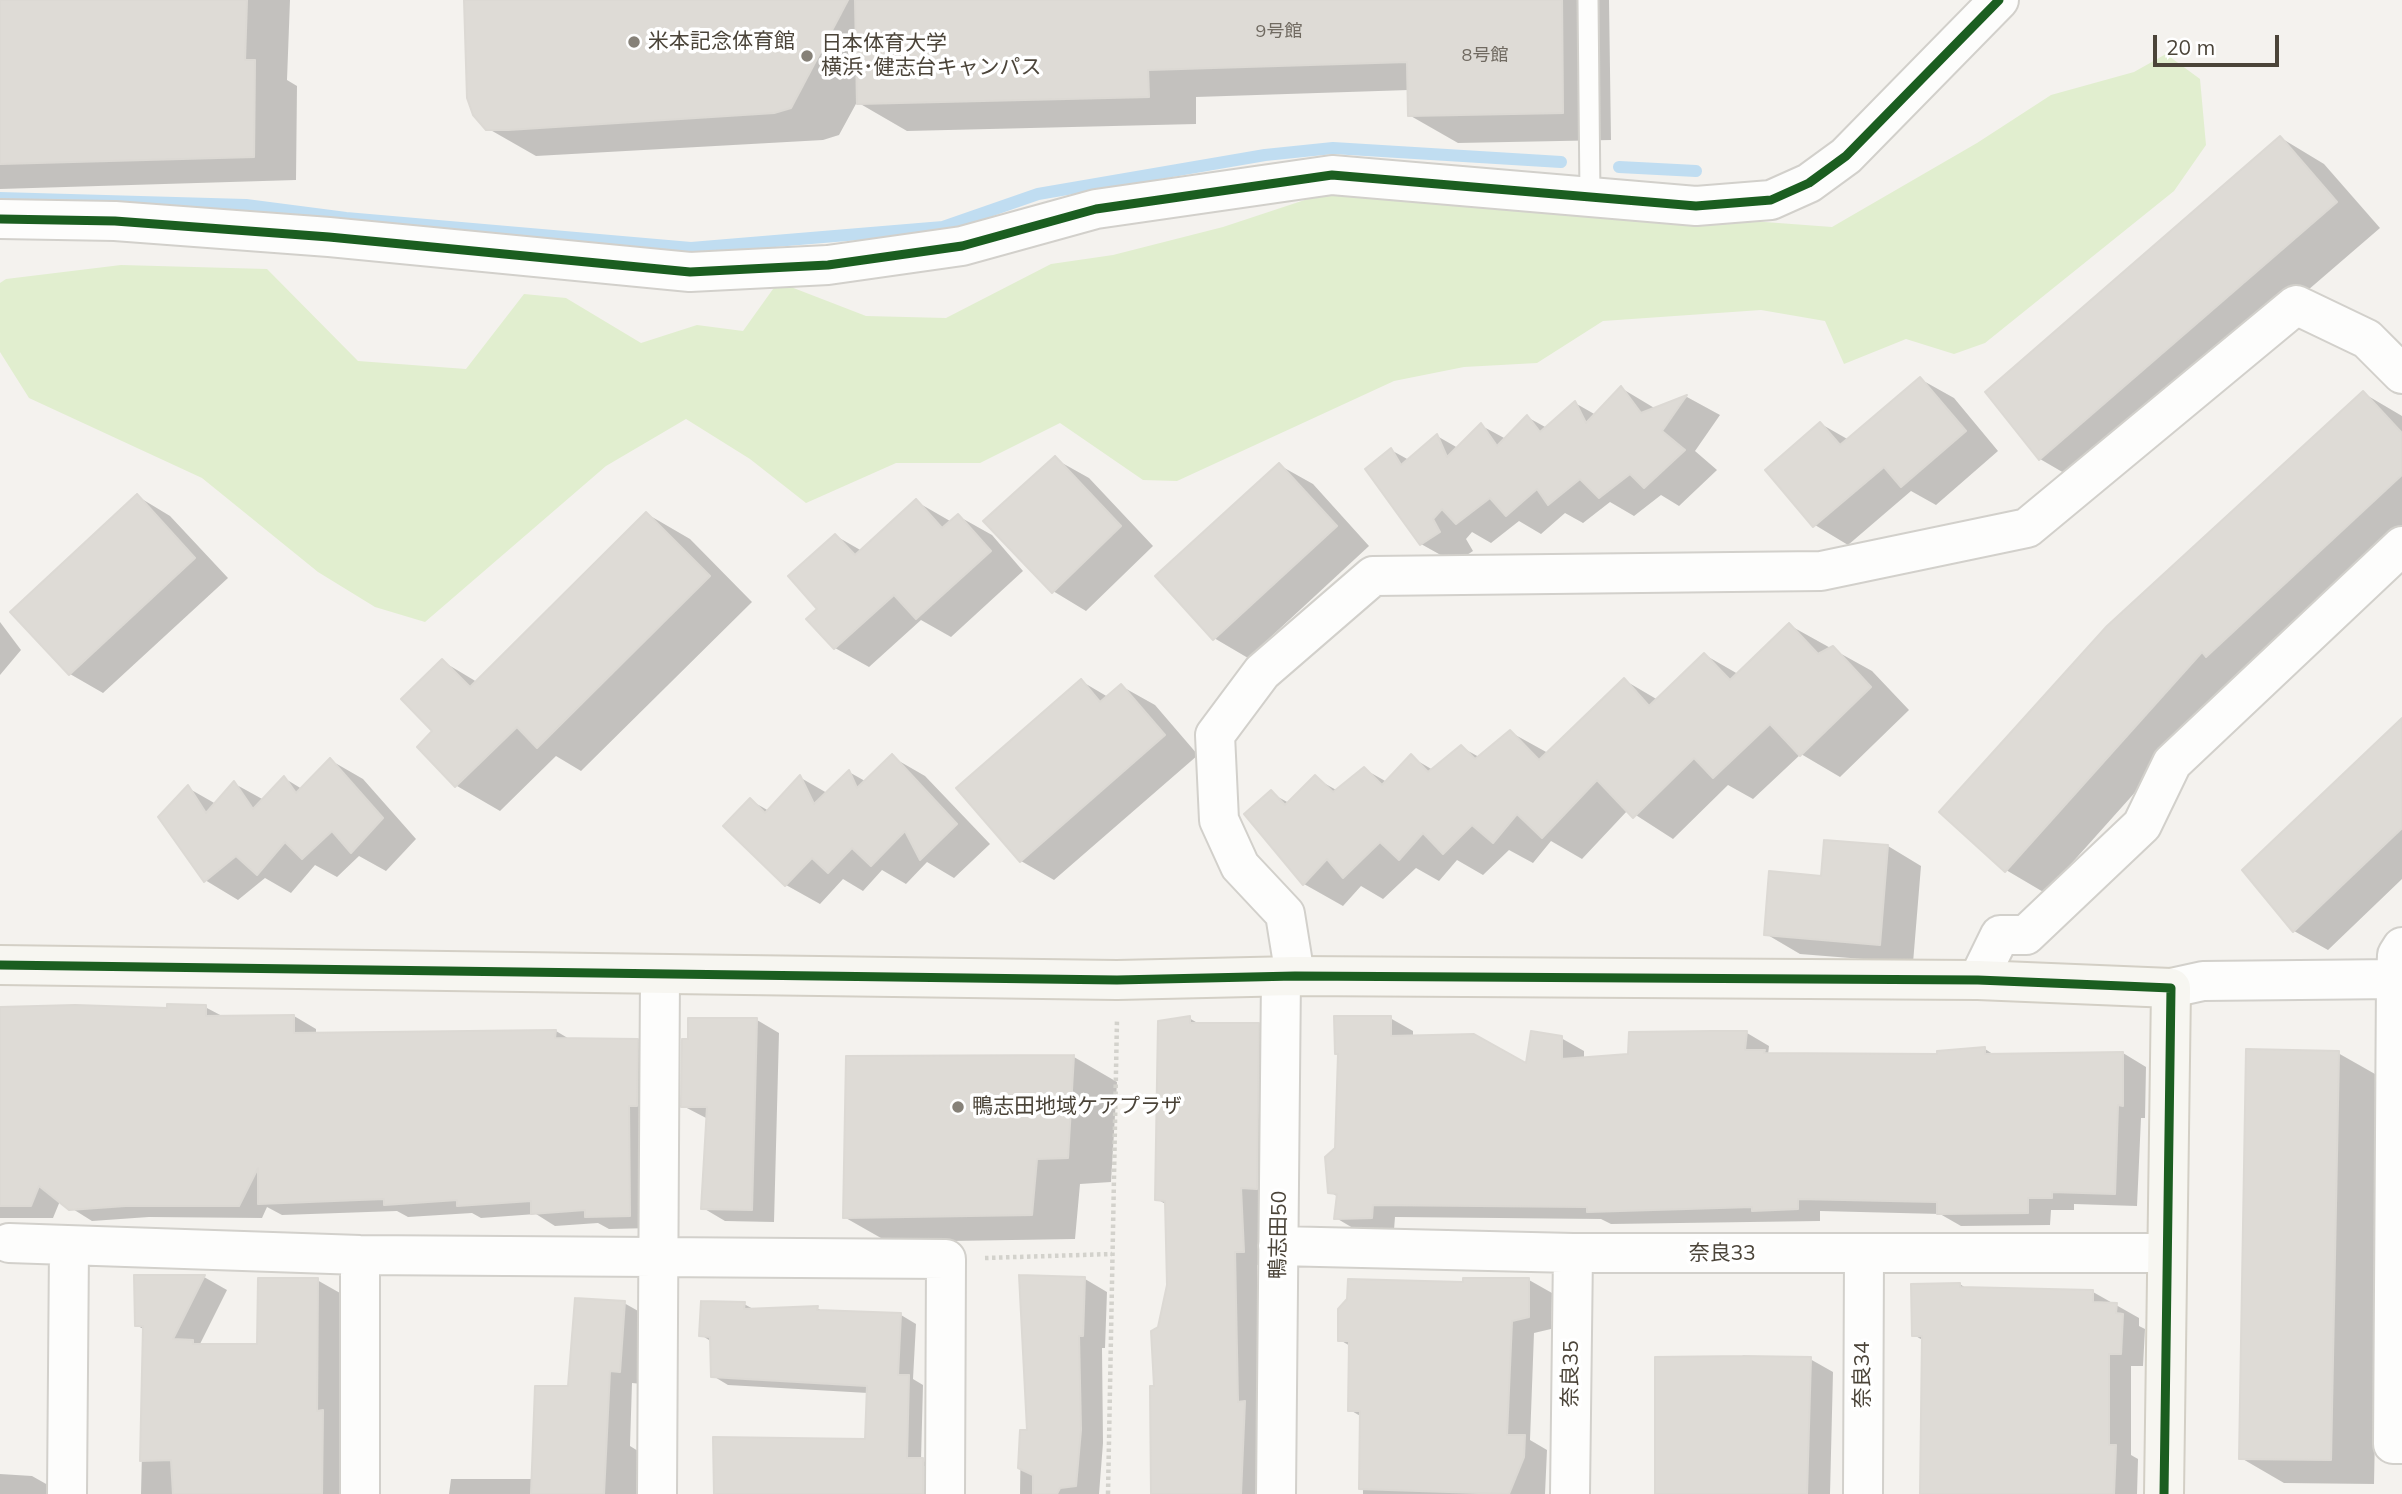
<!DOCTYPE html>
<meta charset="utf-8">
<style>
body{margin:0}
#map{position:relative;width:2402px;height:1494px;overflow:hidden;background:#f4f2ee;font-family:Mulish,sans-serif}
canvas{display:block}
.scale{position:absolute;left:2153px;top:35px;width:126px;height:32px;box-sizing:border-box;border:4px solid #4b4439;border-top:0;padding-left:9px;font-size:21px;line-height:24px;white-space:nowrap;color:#4b4439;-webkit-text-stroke:5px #fff;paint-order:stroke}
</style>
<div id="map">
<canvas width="2402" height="1494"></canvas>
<div class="scale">20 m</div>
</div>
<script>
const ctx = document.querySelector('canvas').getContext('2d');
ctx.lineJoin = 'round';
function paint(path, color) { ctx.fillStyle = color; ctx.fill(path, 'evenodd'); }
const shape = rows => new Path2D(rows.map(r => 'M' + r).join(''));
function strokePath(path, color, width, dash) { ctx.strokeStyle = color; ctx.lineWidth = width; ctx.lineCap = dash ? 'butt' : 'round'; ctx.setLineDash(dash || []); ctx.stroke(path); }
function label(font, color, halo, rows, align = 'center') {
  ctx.font = font + ' Mulish,"Noto Sans JP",sans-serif'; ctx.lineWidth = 7; ctx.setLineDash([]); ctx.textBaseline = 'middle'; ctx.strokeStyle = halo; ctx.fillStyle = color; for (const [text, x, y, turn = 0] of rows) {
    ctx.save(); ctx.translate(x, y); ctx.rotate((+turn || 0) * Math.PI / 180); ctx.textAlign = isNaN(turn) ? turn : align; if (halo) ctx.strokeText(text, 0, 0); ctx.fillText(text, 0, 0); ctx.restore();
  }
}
paint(shape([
 [2166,54,2200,79,2206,145,2174,191,1985,343,1954,354,1906,339,1844,364,1825,321,1761,310,1603,321,1537,363,1464,367,1394,381,1177,481,1143,480,1060,423,980,463,896,463,806,503,750,459,686,419,606,466,425,622,375,607,318,572,202,478,29,398,0,352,0,283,6,279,121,265,267,269,358,361,466,369,524,294,566,298,641,343,697,325,743,331,778,282,866,316,946,318,1051,264,1113,255,1223,227,1335,190,1832,227,1977,143,2051,95,2134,72]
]), '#e1eecf');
paint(shape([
 [0,0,290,0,287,80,297,86,296,180,0,189],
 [465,0,1609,0,1611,140,1458,143,1409,115,1409,90,1196,97,1196,124,907,131,857,102,839,135,823,140,536,156,487,128],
 [2281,138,2324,164,2380,228,2083,484,2040,459],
 [1920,379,1954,398,1998,451,1936,505,1911,491,1848,545,1815,525,1821,424,1849,440],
 [1621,388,1656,409,1687,397,1720,415,1695,451,1717,470,1679,506,1661,495,1634,516,1610,502,1583,523,1565,513,1541,534,1519,521,1491,543,1472,532,1466,539,1473,551,1455,563,1421,544,1391,450,1409,460,1437,436,1458,448,1482,426,1506,439,1527,417,1547,428,1575,403,1596,415],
 [2363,393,2402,416,2402,534,2240,675,2045,893,2006,870],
 [1055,459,1089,478,1153,546,1086,611,1053,591],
 [1279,465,1313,484,1369,546,1248,658,1214,638],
 [137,496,170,516,228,578,103,693,70,674],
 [917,502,950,521,958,516,992,535,1023,571,951,637,921,620,869,667,835,648,820,609,836,536,862,551],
 [647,514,690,539,752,602,581,771,556,756,500,811,457,786,419,747,435,731,442,661,477,682],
 [0,622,21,650,0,675],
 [1789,625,1872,671,1909,710,1840,777,1801,754,1753,799,1728,785,1673,839,1628,810,1582,859,1551,841,1533,863,1509,850,1483,875,1457,860,1439,881,1416,868,1383,899,1361,886,1343,906,1304,884,1271,793,1289,803,1315,778,1338,791,1364,769,1387,782,1411,757,1433,770,1461,747,1479,757,1510,732,1548,753,1624,680,1658,700,1705,655,1738,674],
 [1081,681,1108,697,1121,686,1155,705,1198,755,1054,880,1021,861],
 [2402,721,2402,879,2328,950,2294,931],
 [892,757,925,776,990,844,954,878,927,862,906,884,882,870,863,891,843,879,820,904,786,885,750,800,769,811,801,778,827,793,849,772,865,781],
 [330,760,363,779,416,839,386,871,359,856,337,877,315,865,291,893,265,878,238,900,205,880,188,788,216,804,235,784,264,800,284,778,302,789],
 [1888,846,1921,866,1913,963,1800,954,1766,934,1823,877],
 [205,1007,224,1017,294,1016,316,1029,316,1035,556,1031,571,1040,637,1041,659,1053,652,1228,609,1229,598,1223,555,1226,536,1214,481,1218,472,1213,408,1217,397,1211,282,1215,267,1207,262,1218,149,1217,92,1221,60,1201,53,1218,0,1218,0,1008,169,1009],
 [1189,1018,1201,1025,1258,1025,1281,1038,1266,1264,1257,1265,1264,1494,1153,1494,1160,1328,1169,1285,1167,1205,1157,1199],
 [1390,1018,1413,1031,1413,1038,1527,1065,1561,1038,1584,1051,1584,1059,1630,1055,1747,1033,1769,1046,1768,1055,1939,1056,1985,1049,1996,1056,2123,1053,2146,1067,2145,1118,2141,1118,2137,1206,2074,1204,2074,1210,2051,1210,2050,1225,1961,1226,1940,1214,1820,1211,1820,1221,1611,1224,1601,1219,1395,1217,1394,1230,1358,1231,1336,1218,1338,1197,1329,1191,1336,1149],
 [757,1020,779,1033,774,1222,725,1221,703,1208,708,1119,683,1106],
 [2338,1053,2382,1078,2374,1484,2284,1483,2241,1458],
 [1074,1057,1117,1082,1111,1182,1080,1184,1075,1239,888,1242,844,1217],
 [136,1277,204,1277,227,1290,199,1346,259,1345,317,1280,340,1293,339,1422,346,1425,346,1494,141,1494,145,1330,136,1325],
 [1085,1279,1107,1292,1105,1348,1102,1348,1103,1443,1099,1494,1020,1494,1021,1432,1029,1432],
 [1529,1280,1552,1293,1551,1329,1534,1333,1530,1440,1547,1450,1545,1494,1363,1494,1362,1417,1350,1410,1350,1346,1340,1340,1464,1284],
 [1960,1284,1967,1289,2093,1292,2139,1318,2139,1326,2145,1329,2143,1366,2131,1366,2131,1455,2138,1459,2137,1494,1921,1494,1924,1341,1914,1335],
 [624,1303,647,1316,642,1384,632,1383,630,1446,638,1451,636,1494,449,1494,451,1479,533,1479,570,1388],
 [744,1304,755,1310,817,1308,824,1312,901,1315,916,1324,913,1379,923,1385,921,1460,938,1468,926,1494,925,1466,922,1466,923,1494,714,1494,866,1441,868,1393,728,1385,713,1376,712,1342,701,1335],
 [1810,1359,1833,1372,1830,1494,1657,1494],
 [0,1474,32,1476,55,1489,54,1494,0,1494]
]), '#0003');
strokePath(shape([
 [1619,167,1696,171],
 [0,198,246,205,346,218,691,248,943,227,1038,194,1265,155,1333,148,1561,162]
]), '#c0ddf1', 12);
const building = shape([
 [0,0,247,0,245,60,255,60,254,157,0,164,0,0],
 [464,0,848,0,791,108,774,113,508,130,486,130,473,115,467,98,464,0],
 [855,0,1562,0,1563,113,1408,116,1407,62,1148,70,1149,97,857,104,855,0],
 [2280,136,2337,202,2039,460,1985,392,2280,136],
 [1920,377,1966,431,1901,487,1884,467,1813,527,1765,470,1820,422,1840,445,1920,377],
 [1621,386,1641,413,1687,395,1662,431,1685,450,1644,488,1630,474,1599,498,1580,479,1548,505,1537,489,1506,516,1490,498,1456,524,1442,509,1433,519,1440,532,1420,545,1365,469,1391,448,1401,465,1437,434,1447,457,1481,423,1497,446,1527,415,1540,432,1575,401,1586,423,1621,386],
 [2363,391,2402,433,2402,475,2206,657,2202,652,2005,872,1939,812,2107,626,2363,391],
 [1055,456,1121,526,1052,593,983,521,1055,456],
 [1279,463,1337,526,1213,640,1155,576,1279,463],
 [137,494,195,558,69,675,10,612,137,494],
 [916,499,942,528,958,514,991,551,916,619,894,595,834,649,806,619,817,609,788,576,835,534,855,555,916,499],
 [646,512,710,576,537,748,517,727,455,787,417,747,432,731,401,699,442,659,470,687,646,512],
 [1789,623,1818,654,1833,646,1871,687,1800,756,1770,724,1713,778,1694,758,1633,818,1597,780,1542,838,1517,814,1493,843,1472,825,1443,854,1423,833,1399,860,1380,842,1343,878,1327,859,1303,885,1244,814,1271,790,1285,805,1315,775,1333,792,1364,767,1382,785,1411,754,1428,772,1461,745,1475,759,1510,730,1539,760,1624,678,1649,706,1704,653,1730,680,1789,623],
 [1081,679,1100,702,1121,684,1165,735,1020,862,956,788,1081,679],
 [2402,718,2402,828,2293,932,2242,870,2402,718],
 [892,754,957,824,920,860,905,831,871,866,852,848,828,873,812,858,785,886,723,826,750,798,765,813,800,775,814,804,849,770,857,788,892,754],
 [330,758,383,818,351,853,332,831,302,859,285,842,257,875,236,856,204,882,158,817,188,785,206,813,234,781,253,809,284,776,296,793,330,758],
 [1824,840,1888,845,1880,945,1764,935,1769,871,1821,876,1824,840],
 [167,1004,206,1005,206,1016,294,1015,294,1033,556,1030,555,1038,638,1039,637,1106,629,1106,630,1216,585,1217,585,1210,531,1214,531,1201,457,1206,457,1200,384,1205,384,1199,258,1204,258,1168,239,1206,125,1206,69,1210,39,1186,31,1206,0,1206,0,1007,75,1005,167,1008,167,1004],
 [1190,1016,1190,1023,1259,1023,1257,1189,1241,1188,1244,1252,1235,1252,1238,1402,1245,1401,1241,1494,1151,1494,1150,1386,1154,1386,1151,1331,1158,1327,1167,1285,1165,1201,1155,1200,1158,1021,1190,1016],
 [1334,1016,1391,1016,1391,1036,1474,1034,1526,1063,1531,1031,1562,1036,1562,1059,1628,1054,1629,1032,1712,1031,1747,1031,1745,1050,1765,1050,1764,1053,1937,1054,1937,1051,1985,1047,1985,1054,2123,1052,2123,1106,2118,1105,2115,1194,2052,1192,2052,1198,2028,1198,2028,1213,1937,1214,1937,1202,1798,1199,1798,1209,1752,1211,1752,1207,1587,1212,1587,1207,1373,1205,1372,1218,1334,1219,1337,1194,1328,1193,1325,1157,1335,1148,1338,1054,1335,1054,1334,1016],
 [688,1018,757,1018,752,1210,701,1209,707,1107,681,1107,682,1039,688,1039,688,1018],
 [2246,1049,2339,1051,2331,1460,2239,1459,2246,1049],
 [1074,1055,1068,1158,1037,1159,1032,1215,843,1218,846,1056,1074,1055],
 [134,1275,205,1275,173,1339,193,1340,193,1344,257,1344,258,1278,318,1278,317,1411,323,1410,322,1494,173,1494,171,1460,140,1461,143,1326,135,1326,134,1275],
 [1019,1275,1085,1277,1083,1336,1079,1336,1081,1430,1076,1486,1060,1488,1057,1494,1033,1494,1033,1475,1018,1468,1020,1430,1027,1430,1019,1275],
 [1463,1278,1529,1278,1529,1317,1512,1321,1507,1435,1525,1435,1524,1457,1509,1494,1359,1489,1360,1411,1348,1411,1349,1341,1338,1341,1338,1309,1347,1299,1348,1279,1463,1282,1463,1278],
 [1960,1283,1960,1287,2093,1290,2093,1302,2117,1303,2116,1313,2123,1314,2121,1354,2109,1354,2109,1445,2116,1445,2114,1494,1920,1494,1922,1336,1912,1336,1911,1284,1960,1283],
 [575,1298,625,1301,620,1372,610,1371,604,1494,531,1494,535,1386,568,1386,575,1298],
 [701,1301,745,1302,744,1309,818,1306,817,1310,901,1313,898,1375,909,1375,907,1458,923,1458,923,1494,714,1494,713,1437,865,1439,867,1386,711,1377,710,1337,699,1336,701,1301],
 [1743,1356,1811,1357,1807,1494,1655,1494,1655,1357,1743,1356]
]);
paint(building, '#dedbd6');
strokePath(building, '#dcd9d4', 2);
const lane = shape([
 [1588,0,1590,196]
]);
const street = shape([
 [0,219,115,221,329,237,690,272,828,265,962,246,1096,209,1332,175,1696,206,1771,200,1809,183,1846,156,1999,0],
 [2402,947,2397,955,2396,979,2393,1444,2402,1444],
 [1295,976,1285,914,1240,866,1219,820,1215,735,1262,672,1373,576,1821,571,2027,528,2296,305,2367,339,2402,374],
 [1978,980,2000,935,2026,935,2142,825,2172,763,2402,546],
 [2171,988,2203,981,2396,979],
 [9,1243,360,1255,946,1259,945,1494],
 [1278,1246,1573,1253,2166,1253],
 [67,1494,69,1247],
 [360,1494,360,1255],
 [657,1494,660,975],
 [1276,1494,1281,976],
 [1570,1494,1573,1253],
 [1863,1494,1864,1255]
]);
const secondary = shape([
 [0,965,1117,980,1295,976,1978,980,2171,988,2164,1494]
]);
strokePath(lane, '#d2d0cb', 23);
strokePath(street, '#d2d0cb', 42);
strokePath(secondary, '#d3cfc5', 42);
strokePath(shape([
 [985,1258,1112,1254],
 [1108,1494,1117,1019]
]), '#d3d2cc', 4.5, [3.5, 3.5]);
strokePath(lane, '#fdfdfc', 19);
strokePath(street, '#fdfdfc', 38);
strokePath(secondary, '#f7f6f1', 38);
strokePath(shape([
 [0,219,115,221,329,237,690,272,828,265,962,246,1096,209,1332,175,1696,206,1771,200,1809,183,1846,156,1999,0],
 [0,965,1117,980,1295,976,1978,980,2171,988,2164,1494]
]), '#1b5e20', 9);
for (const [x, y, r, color] of [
 [634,42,7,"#868178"],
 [807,56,7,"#868178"],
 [958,1107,7,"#868178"]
]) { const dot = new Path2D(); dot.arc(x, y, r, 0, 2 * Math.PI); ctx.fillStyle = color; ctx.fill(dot); strokePath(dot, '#fff', 2.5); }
label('18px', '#706a61', null, [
 ["9号館",1279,32],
 ["8号館",1485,56]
]);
label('21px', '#4b4439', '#fff', [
 ["米本記念体育館",648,42],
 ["日本体育大学",821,44],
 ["横浜･健志台キャンパス",821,68],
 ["鴨志田地域ケアプラザ",972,1107]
], 'left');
label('21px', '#4b4439', '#fff', [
 ["鴨志田50",1279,1235,-89],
 ["奈良33",1722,1254],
 ["奈良35",1571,1374,-89],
 ["奈良34",1863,1375,-90]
]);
</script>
